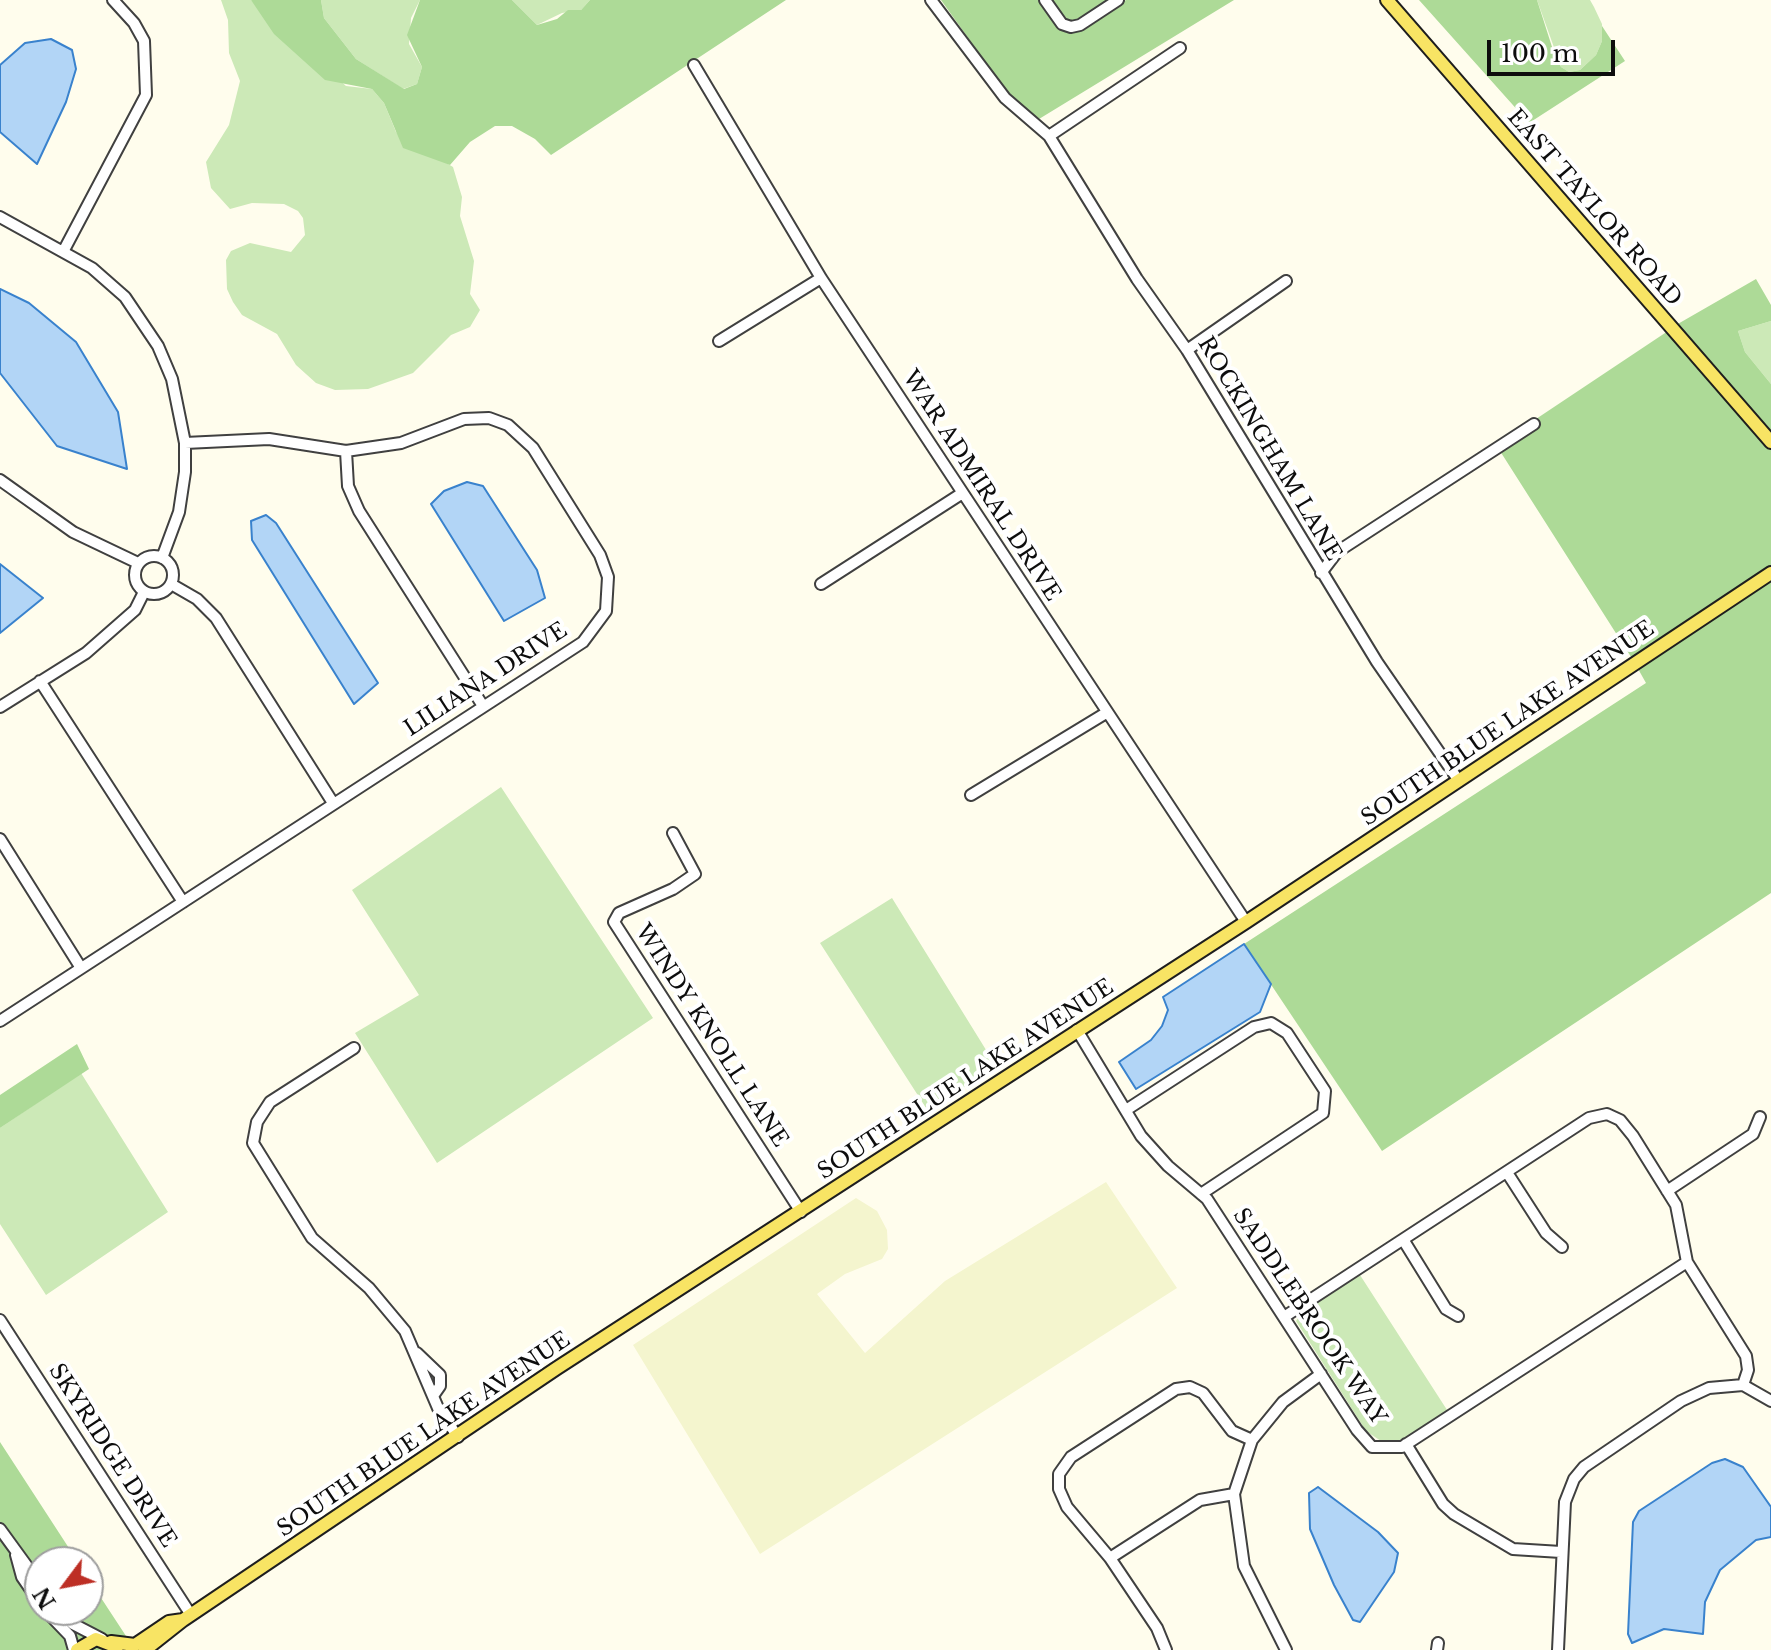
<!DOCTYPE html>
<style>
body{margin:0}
#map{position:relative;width:1771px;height:1650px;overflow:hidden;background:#fffded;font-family:"Libre Baskerville",serif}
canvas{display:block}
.north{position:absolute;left:24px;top:1546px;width:80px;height:80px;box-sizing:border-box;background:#fff;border:2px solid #9e9e9e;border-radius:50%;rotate:238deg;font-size:22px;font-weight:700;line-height:32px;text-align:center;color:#0d0d0d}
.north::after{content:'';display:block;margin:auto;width:28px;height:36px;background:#bd2f25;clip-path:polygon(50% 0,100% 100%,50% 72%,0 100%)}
.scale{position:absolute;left:1487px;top:40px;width:128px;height:36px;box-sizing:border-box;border:4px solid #0d0d0d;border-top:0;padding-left:10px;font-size:24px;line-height:28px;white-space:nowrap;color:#0d0d0d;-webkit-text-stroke:6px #fff;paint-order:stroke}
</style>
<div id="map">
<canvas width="1771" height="1650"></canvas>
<div class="north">N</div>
<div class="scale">100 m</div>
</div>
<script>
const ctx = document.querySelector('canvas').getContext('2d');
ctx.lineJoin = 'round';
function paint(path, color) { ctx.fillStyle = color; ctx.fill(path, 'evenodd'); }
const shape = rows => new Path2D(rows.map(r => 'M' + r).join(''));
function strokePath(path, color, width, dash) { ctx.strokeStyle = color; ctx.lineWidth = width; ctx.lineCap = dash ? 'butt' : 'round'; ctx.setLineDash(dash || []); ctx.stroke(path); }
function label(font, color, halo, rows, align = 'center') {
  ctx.font = font + ' "Libre Baskerville",serif'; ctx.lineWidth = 8; ctx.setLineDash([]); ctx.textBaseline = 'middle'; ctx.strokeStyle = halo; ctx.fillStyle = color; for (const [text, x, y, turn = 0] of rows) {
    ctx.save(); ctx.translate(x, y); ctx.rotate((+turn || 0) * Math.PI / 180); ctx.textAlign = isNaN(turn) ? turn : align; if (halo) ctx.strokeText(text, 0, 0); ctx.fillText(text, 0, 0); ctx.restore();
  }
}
paint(shape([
 [1106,1182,1177,1288,760,1554,633,1345,856,1198,877,1211,887,1230,888,1249,882,1259,845,1274,817,1294,865,1353,945,1281]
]), '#f4f5ce');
paint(shape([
 [221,0,251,0,346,86,372,89,384,103,396,132,453,167,462,197,460,216,474,261,470,294,480,310,470,327,451,335,413,373,368,389,335,390,316,383,296,365,277,334,242,315,233,302,227,289,226,260,231,251,250,243,291,252,305,235,303,218,298,211,284,204,252,203,230,209,211,188,206,162,229,125,240,81,229,53,228,20],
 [321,0,420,0,411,18,409,44,422,67,417,84,403,89,356,59,324,18],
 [512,0,590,0,581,10,562,13,537,25],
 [1537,0,1590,0,1594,7,1602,24,1602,41,1596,55,1580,70,1569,72,1561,67],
 [1771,321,1771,384,1745,352,1738,331],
 [501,787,653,1018,437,1163,355,1033,419,995,352,890],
 [892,898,996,1066,928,1111,820,943],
 [81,1073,168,1212,46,1295,0,1224,0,1128],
 [1360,1275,1449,1413,1398,1442,1381,1441,1366,1431,1296,1321,1302,1312]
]), '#cce9b7');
paint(shape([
 [251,0,321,0,324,18,356,59,404,89,417,84,422,67,407,35,420,0,512,0,537,25,557,19,568,10,581,10,590,0,786,0,551,155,535,139,512,126,495,126,470,142,450,165,403,148,384,103,372,89,325,80,274,34],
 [941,0,1039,0,1059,27,1082,29,1126,0,1234,0,1039,119,1008,94],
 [1051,0,1110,0,1072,22,1066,20],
 [1419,0,1537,0,1553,50,1561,67,1569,72,1580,70,1596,55,1602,41,1602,26,1625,61,1529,123],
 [1756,279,1771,305,1771,321,1738,331,1745,352,1771,384,1771,435,1676,325],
 [1668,331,1771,450,1771,568,1633,660,1500,451,1540,425,1536,419],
 [1771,578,1771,893,1382,1151,1244,944,1646,683,1637,667],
 [77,1044,89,1069,0,1128,0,1095],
 [0,1442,78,1562,40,1562,40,1610,88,1610,88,1578,126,1636,107,1650,0,1650]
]), '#adda97');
const water = shape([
 [51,39,72,50,76,69,66,102,37,164,0,132,0,65,25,43,51,39],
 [0,289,29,303,76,342,118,412,127,469,57,446,0,373,0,289],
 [467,482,483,486,537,570,545,598,504,621,431,504,444,491,467,482],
 [266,515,276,523,378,683,354,704,252,540,251,521,266,515],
 [0,564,43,598,0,633,0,564],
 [1244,944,1271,984,1260,1012,1136,1089,1119,1062,1151,1040,1162,1026,1168,1010,1163,997,1244,944],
 [1725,1459,1743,1467,1771,1507,1771,1537,1756,1540,1720,1570,1705,1602,1703,1634,1664,1629,1632,1643,1628,1634,1633,1522,1639,1511,1712,1463,1725,1459],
 [1318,1487,1378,1532,1398,1553,1394,1572,1360,1622,1353,1620,1334,1585,1310,1529,1309,1493,1318,1487]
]);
paint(water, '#b2d5f6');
strokePath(water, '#3982cd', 2);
const minor = shape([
 [931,0,1005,98,1049,136,1137,279,1187,350,1377,662,1459,781],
 [1045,0,1062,24,1071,27,1080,25,1118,0],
 [694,65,821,278,1246,922],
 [1049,136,1180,48],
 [0,217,92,268,125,297,158,346,172,379,185,443,185,472,179,512,162,558],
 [64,250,146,95,144,41,134,23,113,0],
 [719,341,821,278],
 [1187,350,1286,281],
 [346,451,348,486,359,511,483,706],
 [0,480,73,532,138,563],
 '135 575a19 19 0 1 1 38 0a19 19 0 1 1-38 0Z',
 [1321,573,1337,552,1534,424],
 [171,584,197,599,216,618,333,803],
 [821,584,961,494],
 [40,681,183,902],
 [0,707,86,653,135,610,144,592],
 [971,795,1106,713],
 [673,833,695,874,673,889,619,913,614,922,801,1212],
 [0,839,81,968],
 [0,1021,583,642,606,611,608,577,600,555,533,448,508,425,489,418,464,419,401,443,346,451,269,439,185,443],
 [1077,1030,1141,1136,1168,1166,1207,1199,1357,1430,1372,1447,1402,1447,1687,1262],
 [354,1048,270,1102,257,1122,253,1143,312,1238,369,1288,405,1331,438,1408,458,1437],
 [1126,1110,1254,1027,1271,1023,1287,1033,1325,1091,1323,1113,1201,1194],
 [1508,1174,1546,1233,1562,1247],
 [1667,1191,1753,1134,1760,1117],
 [1404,1241,1446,1309,1458,1316],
 [1284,1317,1589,1118,1607,1114,1620,1120,1633,1136,1676,1205,1687,1262,1746,1356,1748,1370,1743,1385],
 [0,1320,191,1615],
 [417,1353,440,1375,440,1386,433,1396],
 [1406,1444,1443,1504,1454,1514,1513,1549,1561,1552],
 [0,1529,40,1584],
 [16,1555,22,1577,40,1603],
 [1110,1558,1200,1500,1234,1494],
 [45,1610,70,1636,74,1650],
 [58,1610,73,1624,102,1639],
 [1166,1650,1157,1628,1110,1558,1067,1507,1059,1489,1059,1474,1071,1457,1176,1389,1190,1387,1203,1393,1232,1431,1252,1440],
 [1286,1650,1244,1566,1234,1494,1252,1440,1283,1402,1321,1374],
 [1437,1650,1438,1643],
 [1558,1650,1565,1502,1574,1479,1584,1467,1681,1401,1709,1388,1743,1385,1771,1401]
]);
const major = shape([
 [1387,0,1771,442],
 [111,1642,135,1645,169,1622,183,1620],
 [77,1650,96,1639,117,1647],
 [145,1650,183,1620,557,1368,1246,922,1771,573]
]);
strokePath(minor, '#404040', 14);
strokePath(major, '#1e1e1e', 16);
strokePath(minor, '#fff', 10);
strokePath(major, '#f8e464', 12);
label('22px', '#0d0d0d', '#fff', [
 ["EAST TAYLOR ROAD",1594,208,49],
 ["ROCKINGHAM LANE",1269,449,59],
 ["WAR ADMIRAL DRIVE",981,486,57],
 ["LILIANA DRIVE",486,680,-33],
 ["SOUTH BLUE LAKE AVENUE",1508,724,-34],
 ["WINDY KNOLL LANE",711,1036,57],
 ["SOUTH BLUE LAKE AVENUE",966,1080,-33],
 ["SADDLEBROOK WAY",1309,1317,56],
 ["SOUTH BLUE LAKE AVENUE",424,1435,-34],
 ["SKYRIDGE DRIVE",112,1456,57]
]);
</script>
